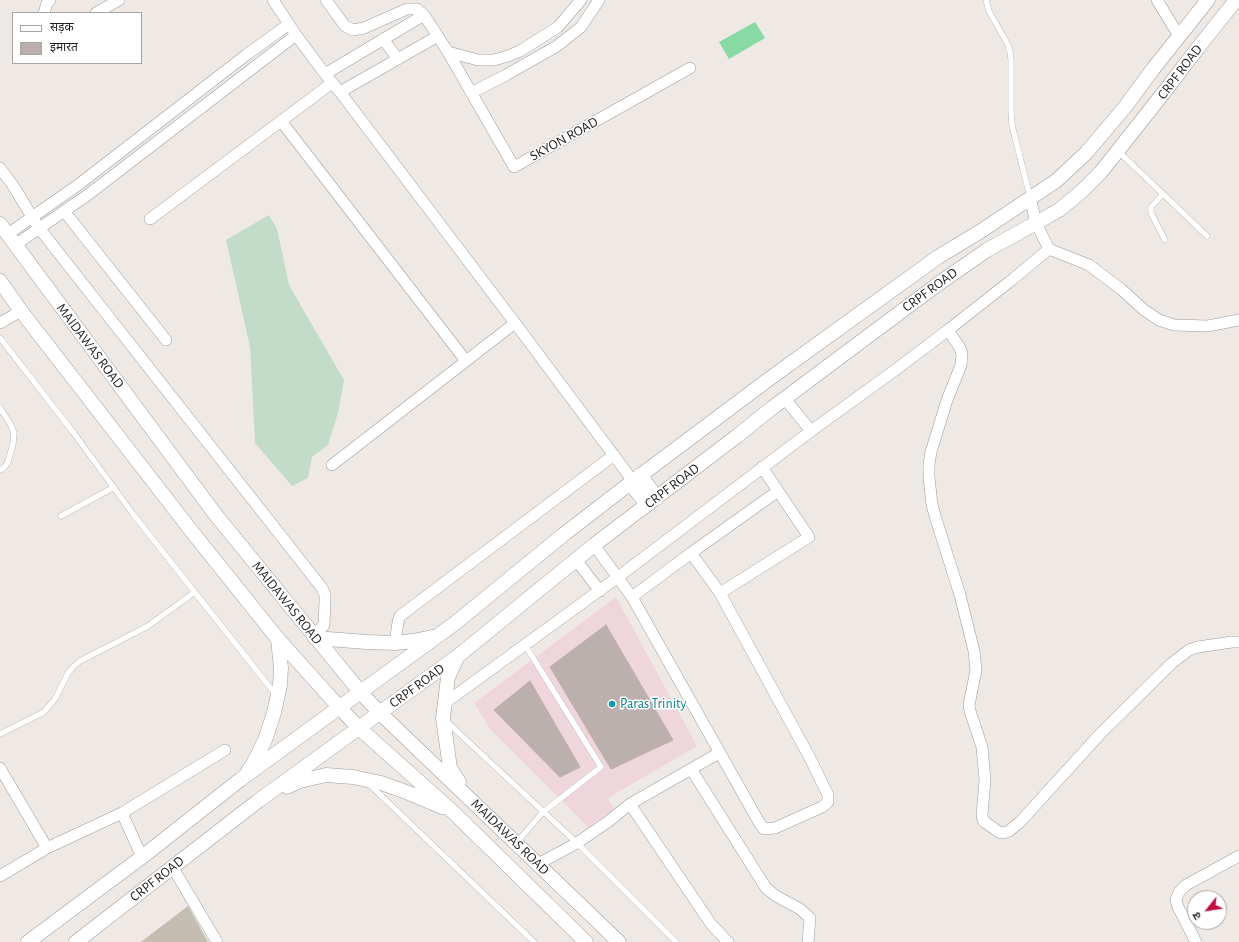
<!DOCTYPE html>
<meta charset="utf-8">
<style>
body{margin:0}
#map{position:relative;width:1239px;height:942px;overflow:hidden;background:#efe9e5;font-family:"Alegreya Sans","Noto Sans Devanagari",sans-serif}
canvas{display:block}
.legend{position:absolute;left:12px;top:12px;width:130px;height:52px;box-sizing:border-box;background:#fff;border:1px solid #a5a5a5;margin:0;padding:5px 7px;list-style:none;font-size:12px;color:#1f1f1f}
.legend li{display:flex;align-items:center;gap:8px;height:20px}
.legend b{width:20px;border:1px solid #a5a5a5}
.north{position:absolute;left:1187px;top:890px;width:40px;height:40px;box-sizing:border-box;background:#fff;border:1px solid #a5a5a5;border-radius:50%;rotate:240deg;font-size:11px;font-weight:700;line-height:16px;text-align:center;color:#1f1f1f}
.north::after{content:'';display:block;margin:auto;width:14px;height:18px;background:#c10d40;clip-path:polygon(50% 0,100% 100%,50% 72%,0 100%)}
</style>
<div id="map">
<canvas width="1239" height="942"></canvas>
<ul class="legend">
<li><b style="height:5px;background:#fff"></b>सड़क</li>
<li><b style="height:11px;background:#bcb0af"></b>इमारत</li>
</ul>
<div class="north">उ</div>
</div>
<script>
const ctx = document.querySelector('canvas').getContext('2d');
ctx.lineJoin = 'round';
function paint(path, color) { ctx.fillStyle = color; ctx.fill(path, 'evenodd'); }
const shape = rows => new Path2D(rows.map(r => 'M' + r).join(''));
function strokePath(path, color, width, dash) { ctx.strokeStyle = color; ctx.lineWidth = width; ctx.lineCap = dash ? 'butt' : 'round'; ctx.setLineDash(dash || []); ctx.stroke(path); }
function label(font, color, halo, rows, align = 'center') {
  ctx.font = font + ' "Alegreya Sans",sans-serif'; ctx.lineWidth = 3; ctx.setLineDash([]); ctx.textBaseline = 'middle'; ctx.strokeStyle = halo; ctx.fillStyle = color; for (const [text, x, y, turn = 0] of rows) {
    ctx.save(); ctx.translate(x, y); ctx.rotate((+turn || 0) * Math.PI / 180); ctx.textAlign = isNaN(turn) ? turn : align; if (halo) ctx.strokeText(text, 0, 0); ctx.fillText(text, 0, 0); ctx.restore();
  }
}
paint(shape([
 [616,597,697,746,608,798,614,809,588,827,490,729,474,703]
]), '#efd6dc');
paint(shape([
 [188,906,208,942,141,942]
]), '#c3beb1');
paint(shape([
 [269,215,277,229,289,285,344,380,338,413,328,445,312,457,308,478,292,486,255,443,250,347,226,240]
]), '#c3dcca');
paint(shape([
 [755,22,765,38,729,59,719,42]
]), '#88d9a3');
const building = shape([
 [606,625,673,740,611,769,550,667,606,625],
 [530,681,580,767,560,777,494,710,530,681]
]);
paint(building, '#bcb0af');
strokePath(building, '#c0aca9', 1);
const service = shape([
 [986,0,989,11,1008,45,1010,52,1011,59,1011,112,1012,125,1030,197],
 [1118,151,1163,194,1151,207,1151,213,1165,240],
 [1163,194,1207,236],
 [0,338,73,432,133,514,276,695],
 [0,408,11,425,14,433,13,444,8,462,4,468,0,470],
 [61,516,114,487],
 [447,722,577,843,676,942],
 [0,734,44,712,55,699,68,673,73,667,80,661,148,626,195,592],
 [370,785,534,942],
 [517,842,543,812,601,767,525,645]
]);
const minor = shape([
 [273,0,296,35,325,74,340,92,515,323,633,481],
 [326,0,345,26,353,30,364,28,407,9,417,9,424,15],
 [1157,0,1179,36],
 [44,13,47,3,50,0],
 [96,13,119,0],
 [383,39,398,59],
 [448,52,478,60,494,60,508,56,520,51,558,27,581,0],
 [325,74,424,15,448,52,514,167,690,68],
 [340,92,438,36],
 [471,93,506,75,557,46,581,27,599,0],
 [281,121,466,361],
 [0,168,12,184,39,228,322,588,325,595,325,602,324,625,314,636],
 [1030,197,1036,223,1049,249,1089,265,1121,289,1144,310,1159,320,1174,325,1208,326,1239,320],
 [64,211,166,340],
 [150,219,332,83],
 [8,234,78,185,246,55,289,24],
 [15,245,89,194,296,35],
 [0,323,21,311],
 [948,330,1013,279,1049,249],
 [785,399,811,431,898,368,948,330,960,348,962,354,961,365,947,400,931,452,929,464,929,477,932,505,936,519,960,595,974,651,976,670,969,705,970,711,982,747,985,780,982,815,983,820,986,823,999,832,1004,833,1009,831,1020,822,1101,733,1172,663,1189,650,1198,647,1232,642,1239,642],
 [332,465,515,323],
 [762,467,778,491],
 [594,545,632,597,760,824,764,829,775,828,822,807,828,802,828,795,810,758,720,593,691,553,632,597],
 [691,553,778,491,809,537,720,593],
 [576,560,600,591],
 [395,643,398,622,400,616,614,455],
 [445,703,618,577,811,431],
 [0,768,47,848],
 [691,769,766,888,776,896,800,909,810,918,808,942],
 [630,804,711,924,728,942],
 [122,813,142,857],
 [538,864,577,843,609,821,630,804,719,753],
 [173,868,217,942],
 [0,876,47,848,122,813,225,750],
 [1196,942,1178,907,1176,900,1179,892,1186,885,1239,856]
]);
const tertiary = shape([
 [0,224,215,514,361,693,380,713,619,942],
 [0,281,21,311,193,533,278,639,339,707,359,728,452,811,586,942],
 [640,475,657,498],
 [630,483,647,505],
 [315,638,366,642,395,643,413,641,432,637],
 [457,658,448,677,443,718,450,768,459,782],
 [248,771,253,764,265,740,274,713,280,685,281,668,278,639],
 [287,787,300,781,326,775,353,777,381,783,409,793,442,807],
 [28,942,142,857,241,779,454,624,563,535,633,481,769,379,938,257,981,231,1056,181,1086,153,1125,107,1153,69,1208,0],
 [76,942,258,801,458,656,594,545,737,436,772,408,938,284,987,250,1036,223,1059,210,1081,192,1101,172,1165,91,1197,49,1236,0]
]);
strokePath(service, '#9c9c9c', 6);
strokePath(minor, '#9c9c9c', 12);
strokePath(tertiary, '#9c9c9c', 15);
strokePath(service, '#fff', 5.5);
strokePath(minor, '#fff', 11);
strokePath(tertiary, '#fff', 14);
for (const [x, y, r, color] of [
 [612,704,4,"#0f9aa8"]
]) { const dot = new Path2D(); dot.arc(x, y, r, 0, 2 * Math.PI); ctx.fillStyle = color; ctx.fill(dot); strokePath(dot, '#fff', 1.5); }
label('14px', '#1f1f1f', '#fff', [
 ["CRPF ROAD",1180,72,-53],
 ["SKYON ROAD",564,139,-29],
 ["CRPF ROAD",930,290,-36],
 ["MAIDAWAS ROAD",90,346,53],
 ["CRPF ROAD",672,486,-37],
 ["MAIDAWAS ROAD",287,603,51],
 ["CRPF ROAD",417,686,-36],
 ["MAIDAWAS ROAD",510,837,44],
 ["CRPF ROAD",157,879,-38]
]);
label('14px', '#0d838f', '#fff', [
 ["Paras Trinity",620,704]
], 'left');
</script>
